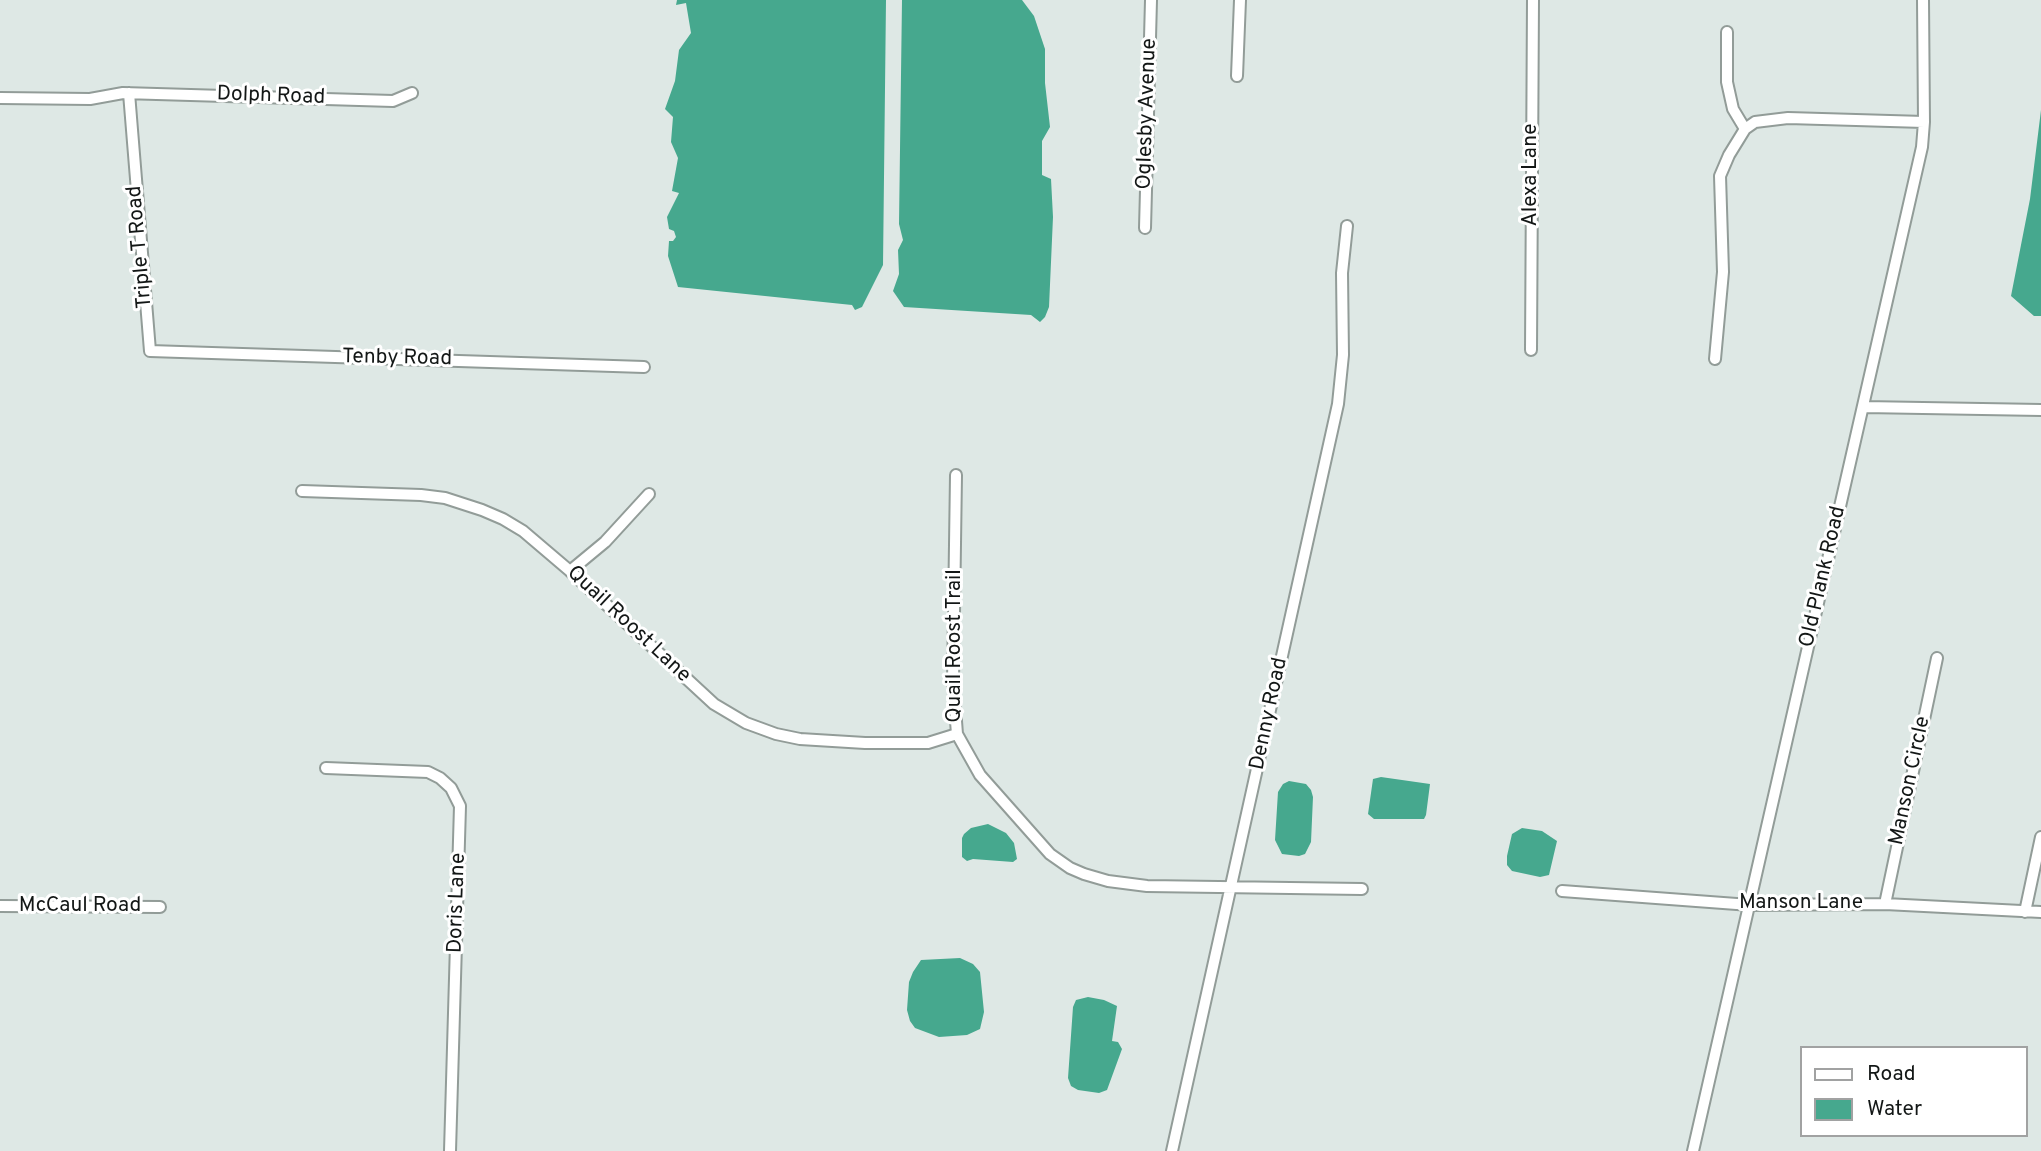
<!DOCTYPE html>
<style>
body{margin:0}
#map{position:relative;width:2041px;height:1151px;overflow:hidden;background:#dee8e5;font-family:Overpass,sans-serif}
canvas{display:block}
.legend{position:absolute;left:1800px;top:1046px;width:228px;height:91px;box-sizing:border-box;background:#fff;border:2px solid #a1a2a2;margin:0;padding:9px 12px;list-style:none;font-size:21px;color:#131716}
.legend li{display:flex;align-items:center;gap:14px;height:35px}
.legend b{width:35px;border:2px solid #a1a2a2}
</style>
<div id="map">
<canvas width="2041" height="1151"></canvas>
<ul class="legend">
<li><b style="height:9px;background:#fff"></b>Road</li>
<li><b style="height:19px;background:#46a88e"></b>Water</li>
</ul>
</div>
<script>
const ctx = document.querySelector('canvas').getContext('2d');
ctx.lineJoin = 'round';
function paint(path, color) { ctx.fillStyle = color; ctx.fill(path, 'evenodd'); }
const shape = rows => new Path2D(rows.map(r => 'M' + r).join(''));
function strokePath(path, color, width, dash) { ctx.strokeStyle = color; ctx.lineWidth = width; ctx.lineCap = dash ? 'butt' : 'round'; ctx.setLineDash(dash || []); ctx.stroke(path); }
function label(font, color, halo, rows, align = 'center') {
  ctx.font = font + ' Overpass,sans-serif'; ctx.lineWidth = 6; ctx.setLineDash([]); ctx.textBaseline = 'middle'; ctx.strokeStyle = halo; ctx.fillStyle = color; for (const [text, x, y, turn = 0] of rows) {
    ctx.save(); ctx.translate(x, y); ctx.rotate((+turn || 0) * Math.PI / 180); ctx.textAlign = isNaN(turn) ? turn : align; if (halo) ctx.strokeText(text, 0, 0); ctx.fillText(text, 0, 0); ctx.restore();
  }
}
paint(shape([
 [677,0,886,0,883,265,862,307,855,310,852,305,678,287,668,256,669,241,673,241,676,237,674,231,669,229,667,217,679,193,672,191,678,158,671,142,673,117,665,109,675,81,679,50,691,33,686,3,676,5],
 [902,0,1022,0,1034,16,1045,49,1045,83,1050,127,1042,141,1042,175,1051,179,1053,217,1049,307,1045,317,1040,322,1031,315,904,307,893,291,899,274,898,250,903,240,899,224],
 [2041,110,2041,316,2034,316,2011,296,2030,199],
 [1381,777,1430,784,1426,815,1424,819,1374,819,1368,814,1373,779],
 [1289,781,1306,784,1311,790,1313,797,1311,842,1305,854,1299,856,1282,854,1275,840,1278,792,1283,784],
 [988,824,1006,833,1014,843,1017,859,1013,862,973,859,967,861,962,857,962,838,964,834,971,828],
 [1522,828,1542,831,1557,841,1549,875,1540,877,1512,871,1507,865,1507,856,1512,834],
 [960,958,973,964,980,972,984,1012,980,1029,967,1035,939,1037,915,1028,910,1021,907,1010,909,982,913,972,921,960],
 [1088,997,1104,1000,1117,1006,1112,1041,1118,1042,1122,1049,1107,1090,1099,1093,1078,1090,1071,1086,1068,1078,1073,1007,1076,1000]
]), '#46a88e');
const minor = shape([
 [1727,32,1727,82,1733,109,1745,129],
 [1237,76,1240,0],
 [129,93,150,351,644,367],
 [0,98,90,99,123,93,393,101,412,93],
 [1145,228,1151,0],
 [1531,350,1533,0],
 [1715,359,1723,272,1720,176,1729,155,1745,129,1755,122,1788,118,1924,122],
 [1864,407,2041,410],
 [956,475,953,682,957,734,980,775,1050,854,1070,868,1084,874,1108,881,1147,886,1362,889],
 [302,491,421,495,445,498,482,510,503,519,523,531,570,571,714,704,746,723,776,734,800,739,865,743,928,743,957,734],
 [570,571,605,542,649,494],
 [326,768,428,772,440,778,451,788,460,806,450,1151],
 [1562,891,1750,905,1885,904,2041,912],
 [1885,904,1937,658],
 [0,906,160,907],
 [2025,912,2041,837],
 [1172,1151,1338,404,1343,355,1342,273,1347,226],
 [1693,1151,1922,147,1924,122,1923,0]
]);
strokePath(minor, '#929c98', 14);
strokePath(minor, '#fff', 10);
label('21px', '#131716', '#fff', [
 ["Dolph Road",271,97,2],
 ["Oglesby Avenue",1148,114,-88],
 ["Alexa Lane",1532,175,-90],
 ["Triple T Road",141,247,-95],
 ["Tenby Road",397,359,1],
 ["Old Plank Road",1824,577,-77],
 ["Quail Roost Lane",628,625,43],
 ["Quail Roost Trail",956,646,-90],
 ["Denny Road",1270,714,-78],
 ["Manson Circle",1911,781,-78],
 ["Doris Lane",458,903,-88],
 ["Manson Lane",1801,904],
 ["McCaul Road",80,907]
]);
</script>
